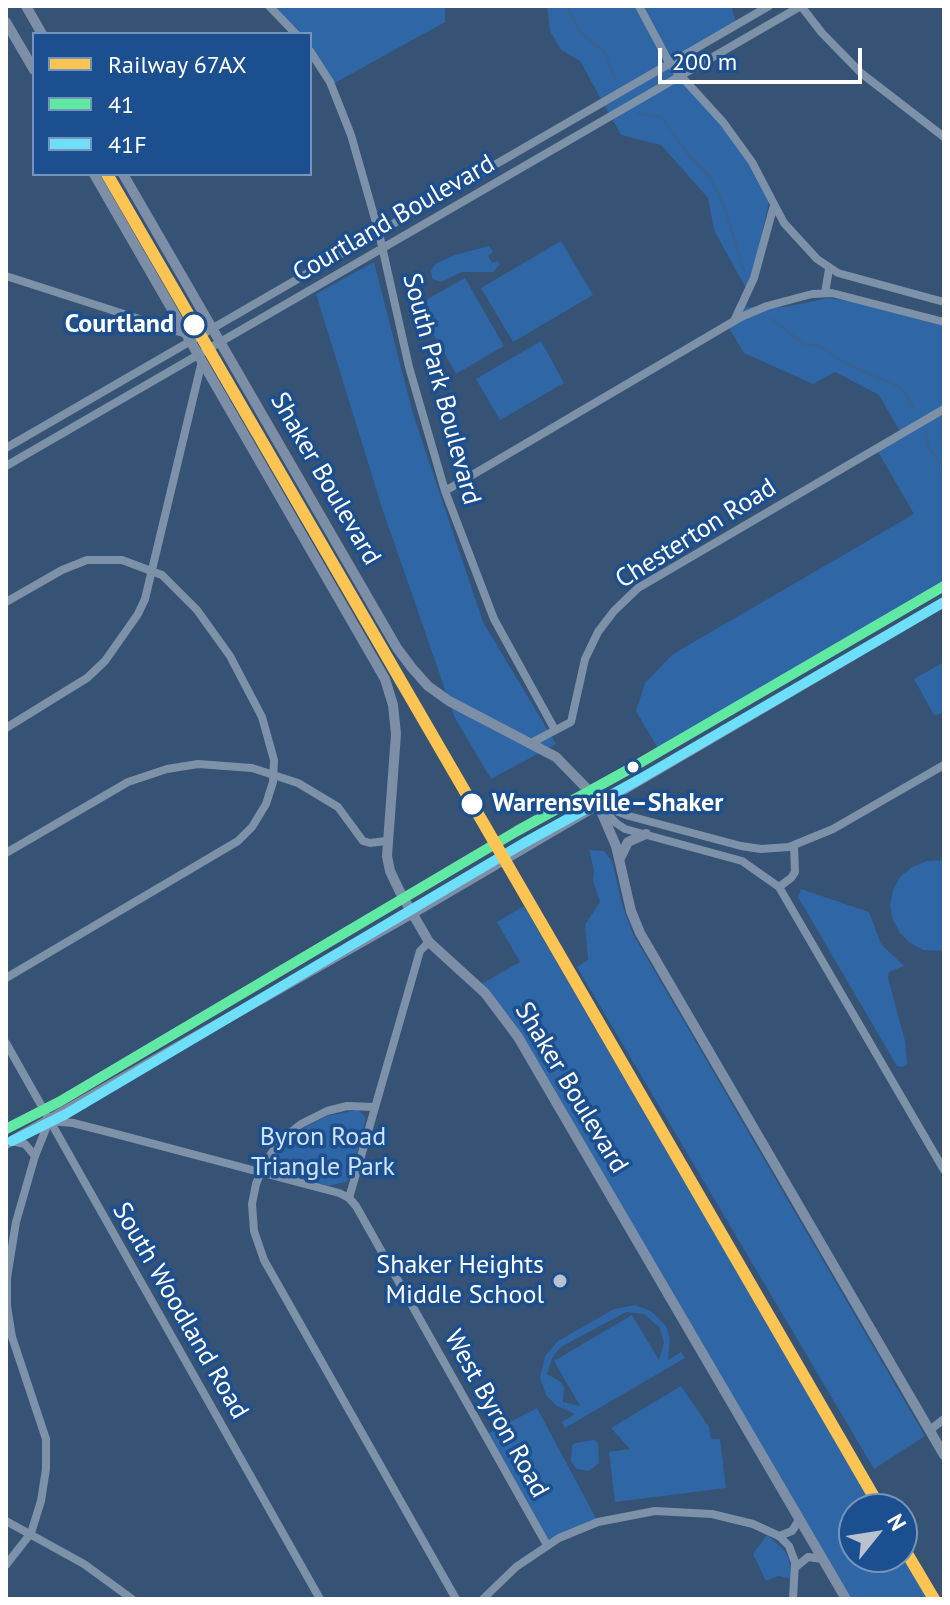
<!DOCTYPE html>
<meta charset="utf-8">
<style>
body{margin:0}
#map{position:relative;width:950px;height:1605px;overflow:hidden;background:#365274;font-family:"PT Sans",sans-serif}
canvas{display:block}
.frame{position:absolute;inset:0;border:8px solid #fff;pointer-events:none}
.legend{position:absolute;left:32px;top:32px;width:280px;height:144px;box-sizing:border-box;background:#1b4f8f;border:2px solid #7695bc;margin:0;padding:10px 14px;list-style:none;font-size:24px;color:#fff}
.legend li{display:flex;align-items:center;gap:16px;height:40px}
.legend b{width:40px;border:2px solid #7695bc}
.north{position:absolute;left:838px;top:1493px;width:80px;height:80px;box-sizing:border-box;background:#1b4f8f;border:2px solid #7695bc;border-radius:50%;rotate:60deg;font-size:22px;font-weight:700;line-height:32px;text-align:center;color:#fff}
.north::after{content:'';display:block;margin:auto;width:28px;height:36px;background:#b9c2ce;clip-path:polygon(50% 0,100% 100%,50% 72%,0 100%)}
.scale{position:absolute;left:658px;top:48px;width:204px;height:36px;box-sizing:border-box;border:4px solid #fff;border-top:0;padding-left:10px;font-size:24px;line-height:28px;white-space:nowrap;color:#fff;-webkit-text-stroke:6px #1b4f8f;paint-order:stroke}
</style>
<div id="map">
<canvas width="950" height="1605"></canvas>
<div class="frame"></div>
<ul class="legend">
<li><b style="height:10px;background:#fcc553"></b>Railway 67AX</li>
<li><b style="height:10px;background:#60e9a3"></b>41</li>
<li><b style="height:10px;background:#6ddff8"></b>41F</li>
</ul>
<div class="north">N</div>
<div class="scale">200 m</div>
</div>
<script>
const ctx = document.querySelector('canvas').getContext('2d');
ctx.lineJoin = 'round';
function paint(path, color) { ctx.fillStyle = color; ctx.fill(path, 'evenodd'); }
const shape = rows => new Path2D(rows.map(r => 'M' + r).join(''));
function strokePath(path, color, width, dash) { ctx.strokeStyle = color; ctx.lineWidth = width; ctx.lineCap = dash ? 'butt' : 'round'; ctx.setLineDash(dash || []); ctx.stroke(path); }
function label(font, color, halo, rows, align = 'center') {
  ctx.font = font + ' "PT Sans",sans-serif'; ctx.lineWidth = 7; ctx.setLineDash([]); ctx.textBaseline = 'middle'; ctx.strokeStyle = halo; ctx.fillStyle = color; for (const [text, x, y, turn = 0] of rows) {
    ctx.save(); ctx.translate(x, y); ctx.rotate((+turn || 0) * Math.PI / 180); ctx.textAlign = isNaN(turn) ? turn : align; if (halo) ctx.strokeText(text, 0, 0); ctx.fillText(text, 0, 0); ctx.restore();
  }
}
paint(shape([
 [269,6,445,6,445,22,331,85,310,51,310,34,296,34],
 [547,6,731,6,737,25,670,65,723,122,770,197,746,307,785,307,828,298,854,302,944,326,944,586,660,752,636,711,645,683,673,654,914,514,876,448,901,433,879,395,835,372,813,384,744,353,727,325,748,292,714,230,708,198,661,145,621,135,580,61,561,50,550,31],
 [561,241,593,295,513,342,481,288],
 [489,246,493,252,488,256,492,263,498,261,500,264,493,272,462,272,441,282,432,279,431,271,435,264,455,255],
 [374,262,413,414,483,622,556,744,491,779,455,718,382,508,316,294],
 [465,278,504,346,456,374,417,305],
 [541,341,564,383,500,420,476,379],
 [944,662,944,713,934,715,914,679],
 [589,850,604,851,612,861,622,904,633,934,925,1436,874,1469,577,967,588,960,585,925,600,902,593,881,594,870],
 [944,860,944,951,923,950,910,943,900,933,893,920,890,906,893,891,900,877,912,867,927,861],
 [801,889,869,912,881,944,904,966,889,972,888,978,905,1041,907,1064,902,1067,897,1066,798,897],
 [524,906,875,1509,854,1509,854,1557,902,1556,927,1599,846,1599,523,1046,478,986,520,962,497,922],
 [358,1110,366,1118,351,1176,346,1182,328,1186,277,1172,274,1169,273,1157,296,1132,327,1116],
 [635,1305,651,1311,666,1326,670,1339,668,1360,681,1352,685,1358,565,1428,562,1422,575,1414,557,1406,546,1395,540,1378,545,1356,558,1341,614,1309],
 [626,1312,644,1314,659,1327,664,1343,659,1360,632,1315,554,1361,580,1406,563,1402,564,1387,561,1382,547,1374,553,1356,561,1347],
 [681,1386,709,1427,711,1439,720,1439,726,1488,615,1502,609,1452,630,1449,611,1428],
 [537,1408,598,1522,547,1545,485,1435],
 [594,1440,598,1443,599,1463,589,1471,577,1469,571,1462,572,1446,575,1443],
 [767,1535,784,1550,789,1559,791,1579,778,1576,766,1581,753,1554]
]), '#2f66a5');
strokePath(shape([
 [566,6,581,33,605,53,616,80],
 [636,113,661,117,691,158,710,177,724,206,744,271],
 [770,318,804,344,819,346,847,364,902,388,914,409],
 [925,432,929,448,942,465,944,476]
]), '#3b618d', 2);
strokePath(shape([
 [269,6,296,34],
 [639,6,670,64,723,122,752,162,784,223,817,259,838,273,944,302],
 [801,6,822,33,861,73,944,137],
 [310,51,330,82,351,135,379,233,409,367,445,491,494,619,555,730],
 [6,276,186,334],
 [825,293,829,269],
 [734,321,754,278,774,205],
 [6,448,769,6],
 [6,466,801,6],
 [445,491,741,317,767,306,812,294,832,293,944,322],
 [6,602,62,570,87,560,122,560,162,575,197,610,230,656,262,717,274,760,273,782,266,804,252,827,238,841,6,978],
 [6,728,87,678,105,661,138,614,145,599,202,361],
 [531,743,571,722,585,659,598,632,614,611,638,588,944,409],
 [603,806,629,816,741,846,761,849,789,847,833,829,944,765],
 [602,808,616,823,625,829,742,861,779,887,944,1170],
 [6,853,128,782,167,769,198,764,252,768,298,783,338,807,363,841,370,843,386,841],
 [779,887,791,878,795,872,794,846],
 [6,1043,320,1599],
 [374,1107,347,1106,327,1111,301,1124,281,1140,265,1162,256,1184,252,1204,254,1231,264,1260,456,1599],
 [49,1121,73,1123,116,1134,339,1193,349,1198,356,1206,547,1545],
 [12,1141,25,1144,35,1156],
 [349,1198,420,951,429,942],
 [930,1430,944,1419],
 [6,1521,84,1564,132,1599],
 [779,1536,792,1531,799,1520],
 [6,1565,31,1533,41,1501,46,1469,46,1439,12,1337,7,1306,7,1278,16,1222,35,1156,49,1121],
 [796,1567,808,1557,822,1559],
 [483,1599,516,1567,559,1538,598,1522,655,1511,712,1514,753,1524,779,1536,789,1546,795,1562,793,1599]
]), '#7d92a8', 8);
strokePath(shape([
 [26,6,42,34],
 [6,22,34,70],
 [94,174,385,679,393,705,396,734,387,856,390,871,400,892,429,942,485,993,518,1037,846,1599],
 [123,174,397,648,412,668,428,686,449,701,556,757,595,797,616,846,631,911,640,933,944,1455],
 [620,858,628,842,646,834],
 [6,1129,59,1102,517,831,633,767,944,586],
 [6,1144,422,908,944,602]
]), '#7d8ea7', 10);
strokePath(shape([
 [6,1129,59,1102,517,831,633,767,944,586]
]), '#60e9a3', 10);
strokePath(shape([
 [12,1141,66,1114,524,843,640,779,944,602]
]), '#6ddff8', 10);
strokePath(shape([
 [107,174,881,1509],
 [902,1545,934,1599]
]), '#fcc553', 12);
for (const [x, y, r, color] of [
 [194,325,12,"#fff"],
 [633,767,7,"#fff"],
 [472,804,12,"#fff"],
 [560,1281,8,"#b9c2ce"]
]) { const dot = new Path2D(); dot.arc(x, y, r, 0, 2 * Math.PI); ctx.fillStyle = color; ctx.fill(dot); strokePath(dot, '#1b4f8f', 3); }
label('26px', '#fff', '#1b4f8f', [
 ["Courtland Boulevard",394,219,-30],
 ["South Park Boulevard",441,389,75],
 ["Shaker Boulevard",325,479,60],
 ["Chesterton Road",696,534,-32],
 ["Shaker Boulevard",571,1088,59],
 ["South Woodland Road",180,1311,60],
 ["West Byron Road",496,1414,61]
]);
label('bold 26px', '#fff', '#1b4f8f', [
 ["Courtland",174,325],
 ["Warrensville–Shaker",492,804,"left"]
], 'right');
label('26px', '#cfe3fa', '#1b4f8f', [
 ["Byron Road",323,1138],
 ["Triangle Park",323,1168]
]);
label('26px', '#fff', '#1b4f8f', [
 ["Shaker Heights",544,1266],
 ["Middle School",544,1296]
], 'right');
</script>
